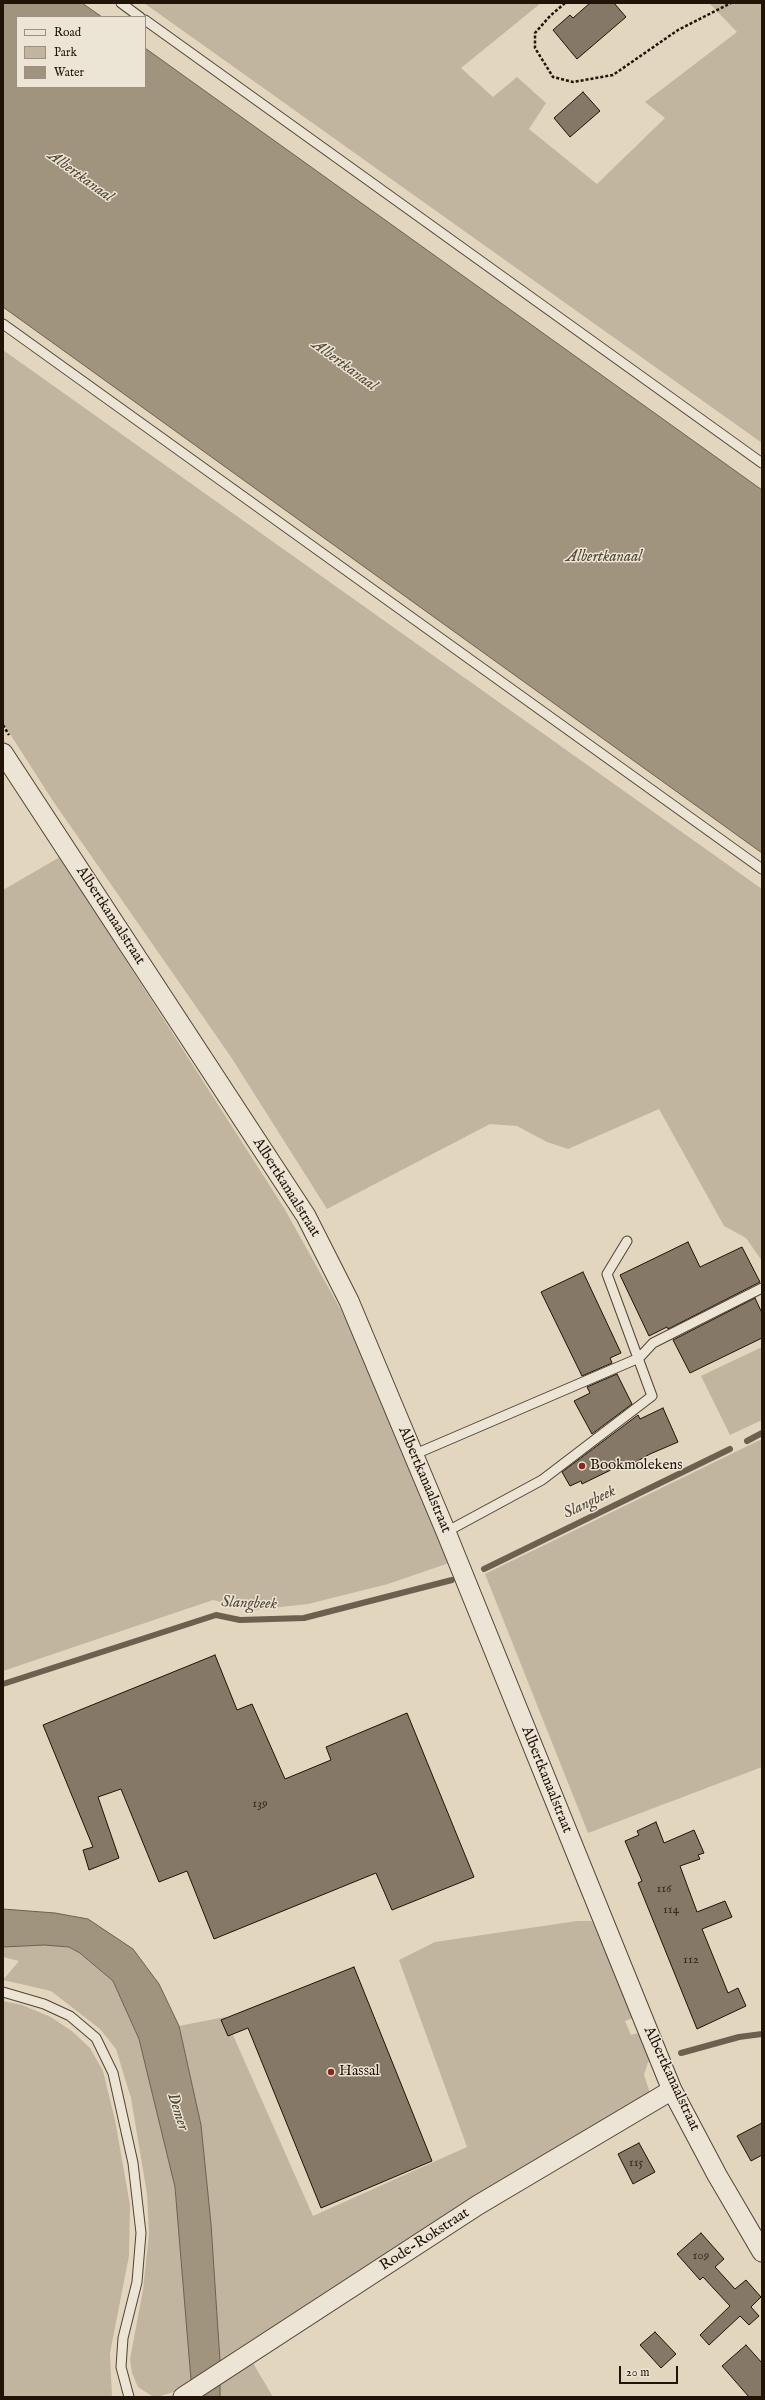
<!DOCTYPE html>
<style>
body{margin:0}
#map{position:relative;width:765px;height:2400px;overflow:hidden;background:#e2d6be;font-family:"IM FELL English",serif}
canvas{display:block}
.frame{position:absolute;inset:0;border:4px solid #211306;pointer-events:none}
.legend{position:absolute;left:16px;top:16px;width:130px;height:72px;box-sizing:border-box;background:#ece4d5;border:1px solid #9b9082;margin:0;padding:5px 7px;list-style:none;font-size:12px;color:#211306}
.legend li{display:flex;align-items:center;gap:8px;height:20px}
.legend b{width:20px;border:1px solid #9b9082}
.scale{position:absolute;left:619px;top:2366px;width:59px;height:18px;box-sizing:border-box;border:2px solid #211306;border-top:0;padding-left:5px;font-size:12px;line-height:14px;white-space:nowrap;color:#211306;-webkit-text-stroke:3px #ece4d5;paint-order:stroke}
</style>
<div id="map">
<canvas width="765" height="2400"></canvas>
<div class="frame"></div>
<ul class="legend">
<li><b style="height:5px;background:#ece4d5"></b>Road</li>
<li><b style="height:11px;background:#c1b59f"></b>Park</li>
<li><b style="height:11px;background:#a0947f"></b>Water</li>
</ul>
<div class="scale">20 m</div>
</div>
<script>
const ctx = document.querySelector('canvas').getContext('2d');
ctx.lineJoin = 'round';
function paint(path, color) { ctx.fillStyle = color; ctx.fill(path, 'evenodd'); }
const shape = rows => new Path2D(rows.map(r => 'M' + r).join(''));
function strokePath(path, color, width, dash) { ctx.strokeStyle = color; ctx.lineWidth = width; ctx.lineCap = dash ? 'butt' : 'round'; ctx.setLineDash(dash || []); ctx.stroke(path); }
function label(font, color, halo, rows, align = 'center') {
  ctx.font = font + ' "IM FELL English",serif'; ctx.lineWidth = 3; ctx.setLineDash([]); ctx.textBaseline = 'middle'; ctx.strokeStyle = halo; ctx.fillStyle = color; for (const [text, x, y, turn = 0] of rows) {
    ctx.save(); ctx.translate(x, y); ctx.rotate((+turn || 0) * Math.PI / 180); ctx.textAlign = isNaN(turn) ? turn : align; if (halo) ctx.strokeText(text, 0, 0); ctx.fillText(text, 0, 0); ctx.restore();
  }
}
paint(shape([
 [144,3,541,3,461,68,493,97,517,77,546,103,529,129,597,184,665,118,645,102,737,32,709,3,762,3,762,443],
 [3,350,762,889,762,1261,746,1238,724,1226,659,1109,568,1149,547,1142,517,1126,490,1124,327,1209,231,1057,53,801,3,723],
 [60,857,284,1208,361,1346,449,1563,388,1584,308,1604,253,1610,213,1600,3,1671,3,890],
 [762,1347,762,1420,730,1435,701,1376],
 [762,1439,762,1767,588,1833,485,1574],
 [577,1921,592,1921,633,2018,625,2021,631,2035,639,2033,650,2061,648,2062,644,2075,650,2093,220,2361,211,2224,201,2125,179,2026,225,2017,313,2216,467,2147,399,1960,435,1942],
 [44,1945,69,1947,80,1953,113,1981,139,2039,175,2187,191,2380,174,2392,160,2396,152,2396,138,2387,132,2373,130,2359,143,2290,149,2234,147,2194,131,2098,116,2049,100,2029,51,1991,3,1980,19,1961,3,1957,3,1947],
 [3,2001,22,2005,51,2017,73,2032,90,2048,103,2071,115,2120,130,2205,129,2256,110,2353,112,2397,3,2397],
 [253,2363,273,2397,220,2397,219,2384]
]), '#c1b59f');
const water = shape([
 [3,3,82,3,102,17,17,17,17,87,145,87,145,48,762,490,762,853,3,307,3,3],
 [3,1909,55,1913,88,1919,133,1949,159,1984,179,2026,201,2125,211,2224,220,2361,220,2397,190,2397,191,2380,175,2187,139,2039,113,1981,80,1953,69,1947,44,1945,3,1947,3,1909]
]);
paint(water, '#a0947f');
strokePath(water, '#6d604f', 1);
strokePath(shape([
 [747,1441,762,1433],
 [484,1569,730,1449],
 [3,1684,216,1615,240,1620,304,1618,452,1580],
 [681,2053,739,2037,762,2034]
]), '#6d604f', 6);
const building = shape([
 [590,3,614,3,626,17,577,59,553,30,570,15,573,18,590,3],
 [583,92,600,111,570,137,554,118,583,92],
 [688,1242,700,1267,742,1247,760,1282,668,1329,667,1327,649,1336,620,1275,688,1242],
 [583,1272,621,1353,610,1358,612,1363,582,1376,541,1292,583,1272],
 [755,1298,762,1313,762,1338,690,1373,673,1340,755,1298],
 [617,1374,632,1404,592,1434,574,1401,590,1393,587,1387,617,1374],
 [663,1408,678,1442,650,1454,623,1469,621,1465,582,1484,581,1481,570,1486,562,1472,638,1415,640,1419,663,1408],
 [215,1655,237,1710,252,1704,285,1779,331,1760,326,1747,407,1713,474,1877,392,1910,376,1873,214,1939,187,1871,159,1882,121,1789,98,1797,119,1858,89,1870,83,1850,93,1847,43,1725,215,1655],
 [656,1822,664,1843,694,1830,704,1853,698,1855,700,1859,680,1866,697,1912,725,1901,732,1917,702,1929,728,1993,738,1988,746,2006,697,2029,638,1883,642,1881,625,1841,639,1835,637,1831,656,1822],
 [354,1967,432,2161,321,2208,248,2028,228,2036,221,2020,354,1967],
 [762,2123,762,2155,751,2161,737,2136,762,2123],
 [639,2143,655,2172,633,2184,618,2154,639,2143],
 [701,2233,724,2259,715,2267,735,2289,746,2280,761,2297,751,2307,759,2316,749,2325,740,2316,709,2345,700,2335,730,2306,703,2277,700,2280,677,2254,701,2233],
 [655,2332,676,2354,661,2368,640,2345,655,2332],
 [746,2345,762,2363,762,2397,749,2397,722,2366,746,2345]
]);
paint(building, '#857866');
strokePath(building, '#211306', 1);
const lane = shape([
 [121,3,140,17],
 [145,20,762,463],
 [3,324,762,869],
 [413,1455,639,1358,653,1343,762,1288],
 [446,1532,542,1480,652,1396,607,1274,627,1241],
 [3,1992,44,2004,70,2016,96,2038,113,2073,133,2163,141,2233,137,2282,123,2338,121,2367,129,2397]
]);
const street = shape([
 [3,753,306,1216,349,1301,446,1532,672,2090,717,2175,762,2252],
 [183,2397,478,2205,672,2090]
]);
strokePath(lane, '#514434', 11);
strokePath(street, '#514434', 21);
strokePath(shape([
 [565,3,550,16,535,33,535,48,553,77,573,82,613,75,678,30,731,3],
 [3,725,9,735]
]), '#211306', 2.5, [3, 2]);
strokePath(lane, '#ece4d5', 9);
strokePath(street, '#ece4d5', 19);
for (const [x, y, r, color] of [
 [582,1466,4,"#8f2418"],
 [331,2072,4,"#8f2418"]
]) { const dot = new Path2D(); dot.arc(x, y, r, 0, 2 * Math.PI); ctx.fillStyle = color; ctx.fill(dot); strokePath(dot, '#ece4d5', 1.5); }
label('13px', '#3a2c1e', null, [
 ["139",260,1804],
 ["116",664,1889],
 ["114",671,1910],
 ["112",691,1960],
 ["115",636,2163],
 ["109",701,2256]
]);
label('15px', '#211306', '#ece4d5', [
 ["Albertkanaalstraat",110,916,57],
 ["Albertkanaalstraat",286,1188,58],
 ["Albertkanaalstraat",424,1480,67],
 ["Albertkanaalstraat",546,1780,68],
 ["Albertkanaalstraat",671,2079,65],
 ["Rode-Rokstraat",425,2240,-33]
]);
label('15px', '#211306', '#ece4d5', [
 ["Bookmolekens",590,1466],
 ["Hassal",339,2072]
], 'left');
label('italic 16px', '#544736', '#ece4d5', [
 ["Albertkanaal",80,177,36],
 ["Albertkanaal",344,366,36],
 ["Albertkanaal",604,558],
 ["Slangbeek",590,1503,-26],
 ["Slangbeek",249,1604,2],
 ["Demer",177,2112,72]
]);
</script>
